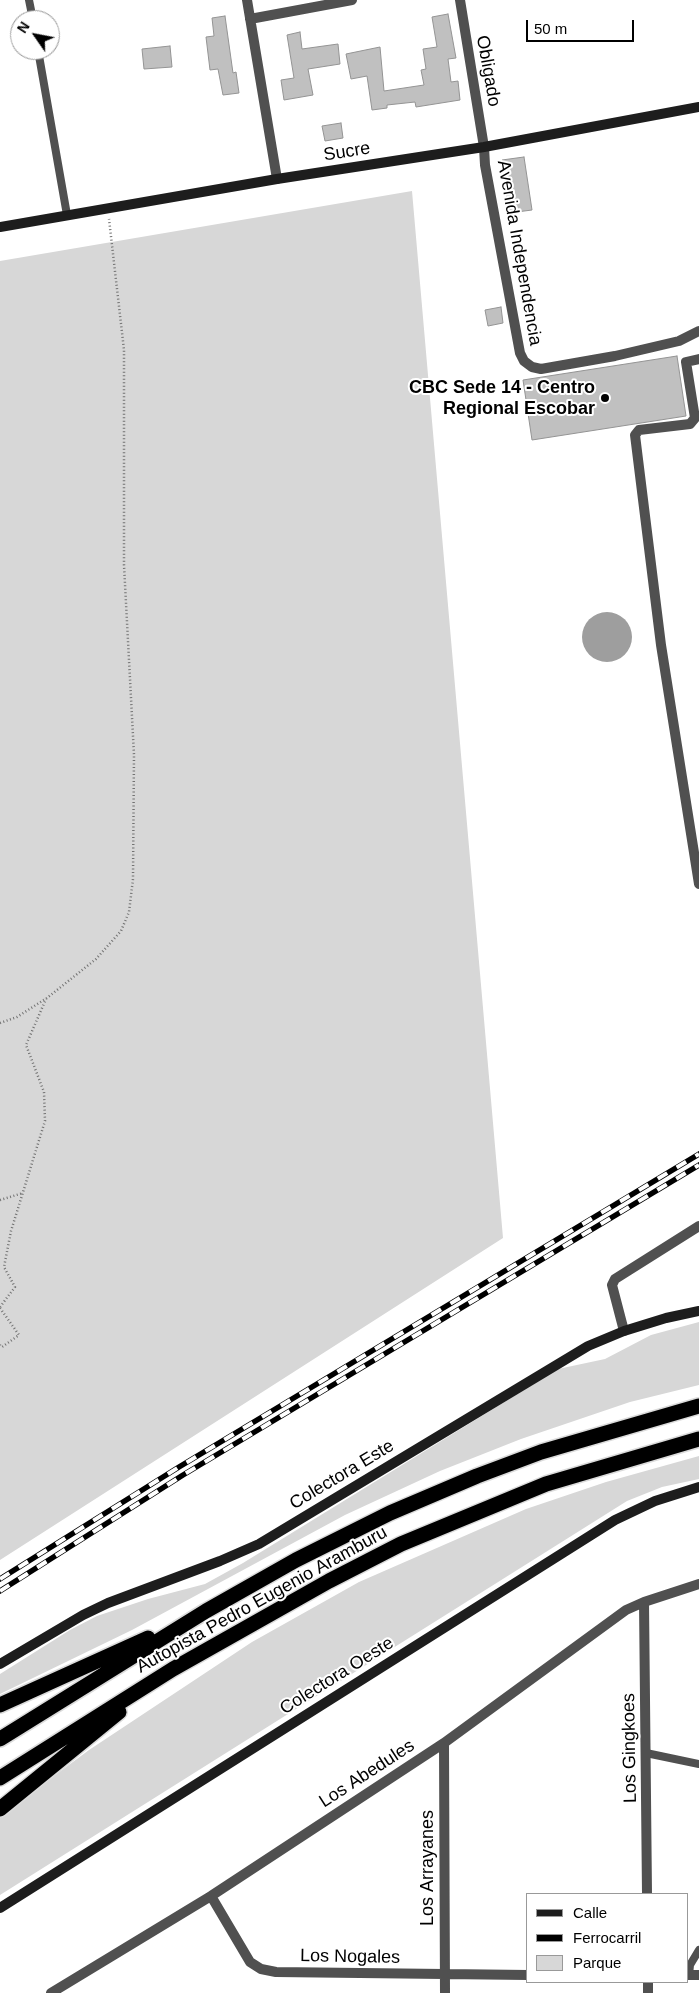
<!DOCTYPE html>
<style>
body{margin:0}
#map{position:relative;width:699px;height:1993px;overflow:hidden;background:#fff;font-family:Arial,sans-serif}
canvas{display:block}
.legend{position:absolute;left:526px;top:1893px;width:162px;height:90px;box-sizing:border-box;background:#fff;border:1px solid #999;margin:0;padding:6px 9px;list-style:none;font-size:15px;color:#000}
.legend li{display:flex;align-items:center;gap:10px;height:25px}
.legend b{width:25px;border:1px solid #999}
.north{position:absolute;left:10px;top:10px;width:50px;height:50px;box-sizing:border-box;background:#fff;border:1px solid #999;border-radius:50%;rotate:303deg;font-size:14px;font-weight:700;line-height:20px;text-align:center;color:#000}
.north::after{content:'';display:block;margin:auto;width:18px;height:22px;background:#000;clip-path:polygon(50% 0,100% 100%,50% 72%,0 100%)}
.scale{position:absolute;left:526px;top:20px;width:108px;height:22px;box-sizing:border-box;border:2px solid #000;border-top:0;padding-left:6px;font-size:15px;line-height:18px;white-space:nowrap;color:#000;-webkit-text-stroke:4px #fff;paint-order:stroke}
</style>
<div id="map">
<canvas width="699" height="1993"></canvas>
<ul class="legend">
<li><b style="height:6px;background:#1d1d1d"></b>Calle</li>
<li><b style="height:6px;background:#000"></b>Ferrocarril</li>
<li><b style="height:14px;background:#d7d7d7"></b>Parque</li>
</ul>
<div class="north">N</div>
<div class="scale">50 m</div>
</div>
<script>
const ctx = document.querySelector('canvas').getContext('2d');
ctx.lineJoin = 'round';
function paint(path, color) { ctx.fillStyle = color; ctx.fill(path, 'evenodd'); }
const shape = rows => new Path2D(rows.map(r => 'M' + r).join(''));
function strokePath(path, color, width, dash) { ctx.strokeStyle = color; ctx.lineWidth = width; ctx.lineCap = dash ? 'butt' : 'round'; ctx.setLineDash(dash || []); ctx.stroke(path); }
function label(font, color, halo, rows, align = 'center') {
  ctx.font = font + ' Arial,sans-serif'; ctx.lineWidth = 4; ctx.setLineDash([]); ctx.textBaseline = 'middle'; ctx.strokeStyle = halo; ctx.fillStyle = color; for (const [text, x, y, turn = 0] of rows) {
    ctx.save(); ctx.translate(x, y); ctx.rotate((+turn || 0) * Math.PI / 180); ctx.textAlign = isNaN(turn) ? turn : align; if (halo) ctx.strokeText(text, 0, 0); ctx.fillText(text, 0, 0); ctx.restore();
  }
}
paint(shape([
 [412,191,503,1238,0,1560,0,261],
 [699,1322,699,1385,630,1402,521,1439,440,1471,345,1515,132,1630,0,1694,0,1674,70,1630,97,1616,148,1599,205,1584,243,1563,558,1369,605,1359,651,1335],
 [699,1456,699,1479,662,1487,627,1501,0,1895,0,1816,89,1750,252,1642,359,1582,526,1509,606,1482]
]), '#d7d7d7');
paint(shape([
 '582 637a25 25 0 1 1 50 0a25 25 0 1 1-50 0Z'
]), '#9e9e9e');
const building = shape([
 [448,14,456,58,448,59,451,82,458,81,460,100,416,107,415,102,387,105,387,108,372,110,367,76,351,79,346,54,380,47,384,91,424,85,421,70,426,69,423,49,437,47,432,17,448,14],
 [225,16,233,73,236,72,239,93,223,95,218,69,210,70,206,37,214,36,212,18,225,16],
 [300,32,302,49,338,44,340,64,308,69,313,95,284,100,281,80,294,78,287,35,300,32],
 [170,46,172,67,144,69,142,49,170,46],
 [341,123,343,138,325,141,322,126,341,123],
 [524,157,532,210,509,213,502,160,524,157],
 [501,307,503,323,488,326,485,310,501,307],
 [677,356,686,416,532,440,523,380,677,356]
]);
paint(building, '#c0c0c0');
strokePath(building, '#949494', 1);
const highway = shape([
 [0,1705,148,1638],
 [0,1739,206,1611,296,1560,390,1513,477,1476,541,1452,699,1406],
 [0,1778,173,1669,329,1581,401,1544,546,1484,699,1439],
 [0,1809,119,1712]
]);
strokePath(highway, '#dbdbdb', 18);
strokePath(shape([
 [0,1023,17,1017,47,998,96,959,121,931,129,912,133,879,134,755,124,565,124,350,109,219],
 [0,1200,23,1193],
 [0,1307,15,1287,4,1267,11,1231,45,1121,44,1092,26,1045,46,999],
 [0,1308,19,1335,2,1347,0,1345]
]), '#727272', 2.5, [1, 2.5]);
strokePath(shape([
 [29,0,33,20],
 [38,50,67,215],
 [646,1753,699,1764],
 [689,1975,690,1965,699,1950]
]), '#505050', 8);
strokePath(shape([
 [247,0,277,179],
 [460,0,484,147,485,165,520,353,524,361,532,367,541,369,615,356,679,341,699,331],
 [250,19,352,0],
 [699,359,686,362,695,418,690,424,639,430,635,435,661,645,699,884],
 [624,1331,612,1285,615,1279,699,1226],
 [644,1602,647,1894],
 [444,1743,445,1993],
 [211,1896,250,1962,261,1969,276,1972,528,1975],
 [688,1975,699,1975],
 [51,1993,211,1896,444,1743,626,1610,644,1602,699,1584],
 [648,1993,648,1982]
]), '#505050', 10);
strokePath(shape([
 [0,227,277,179,484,147,699,107],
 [0,1664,83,1615,108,1603,220,1561,259,1544,588,1346,624,1331,666,1318,699,1311],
 [0,1908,615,1520,655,1501,699,1487]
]), '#1d1d1d', 10);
strokePath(highway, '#000', 15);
const rail = shape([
 [0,1579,179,1467,699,1154],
 [0,1591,183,1475,699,1165]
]);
strokePath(rail, '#000', 5.5);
strokePath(rail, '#fff', 4, [11]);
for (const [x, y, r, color] of [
 [605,398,5,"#000"]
]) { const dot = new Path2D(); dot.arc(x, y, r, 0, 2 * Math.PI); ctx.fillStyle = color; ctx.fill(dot); strokePath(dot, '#fff', 2); }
label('18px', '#000', '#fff', [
 ["Obligado",488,71,80],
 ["Sucre",347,152,-9],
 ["Avenida Independencia",519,253,80],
 ["Colectora Este",342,1475,-31],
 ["Autopista Pedro Eugenio Aramburu",262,1600,-29],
 ["Colectora Oeste",337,1676,-32],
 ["Los Gingkoes",630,1748,-91],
 ["Los Abedules",367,1774,-33],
 ["Los Arrayanes",428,1868,-90],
 ["Los Nogales",350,1957,1]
]);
label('bold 18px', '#000', '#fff', [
 ["CBC Sede 14 - Centro",595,388],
 ["Regional Escobar",595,409]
], 'right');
</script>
